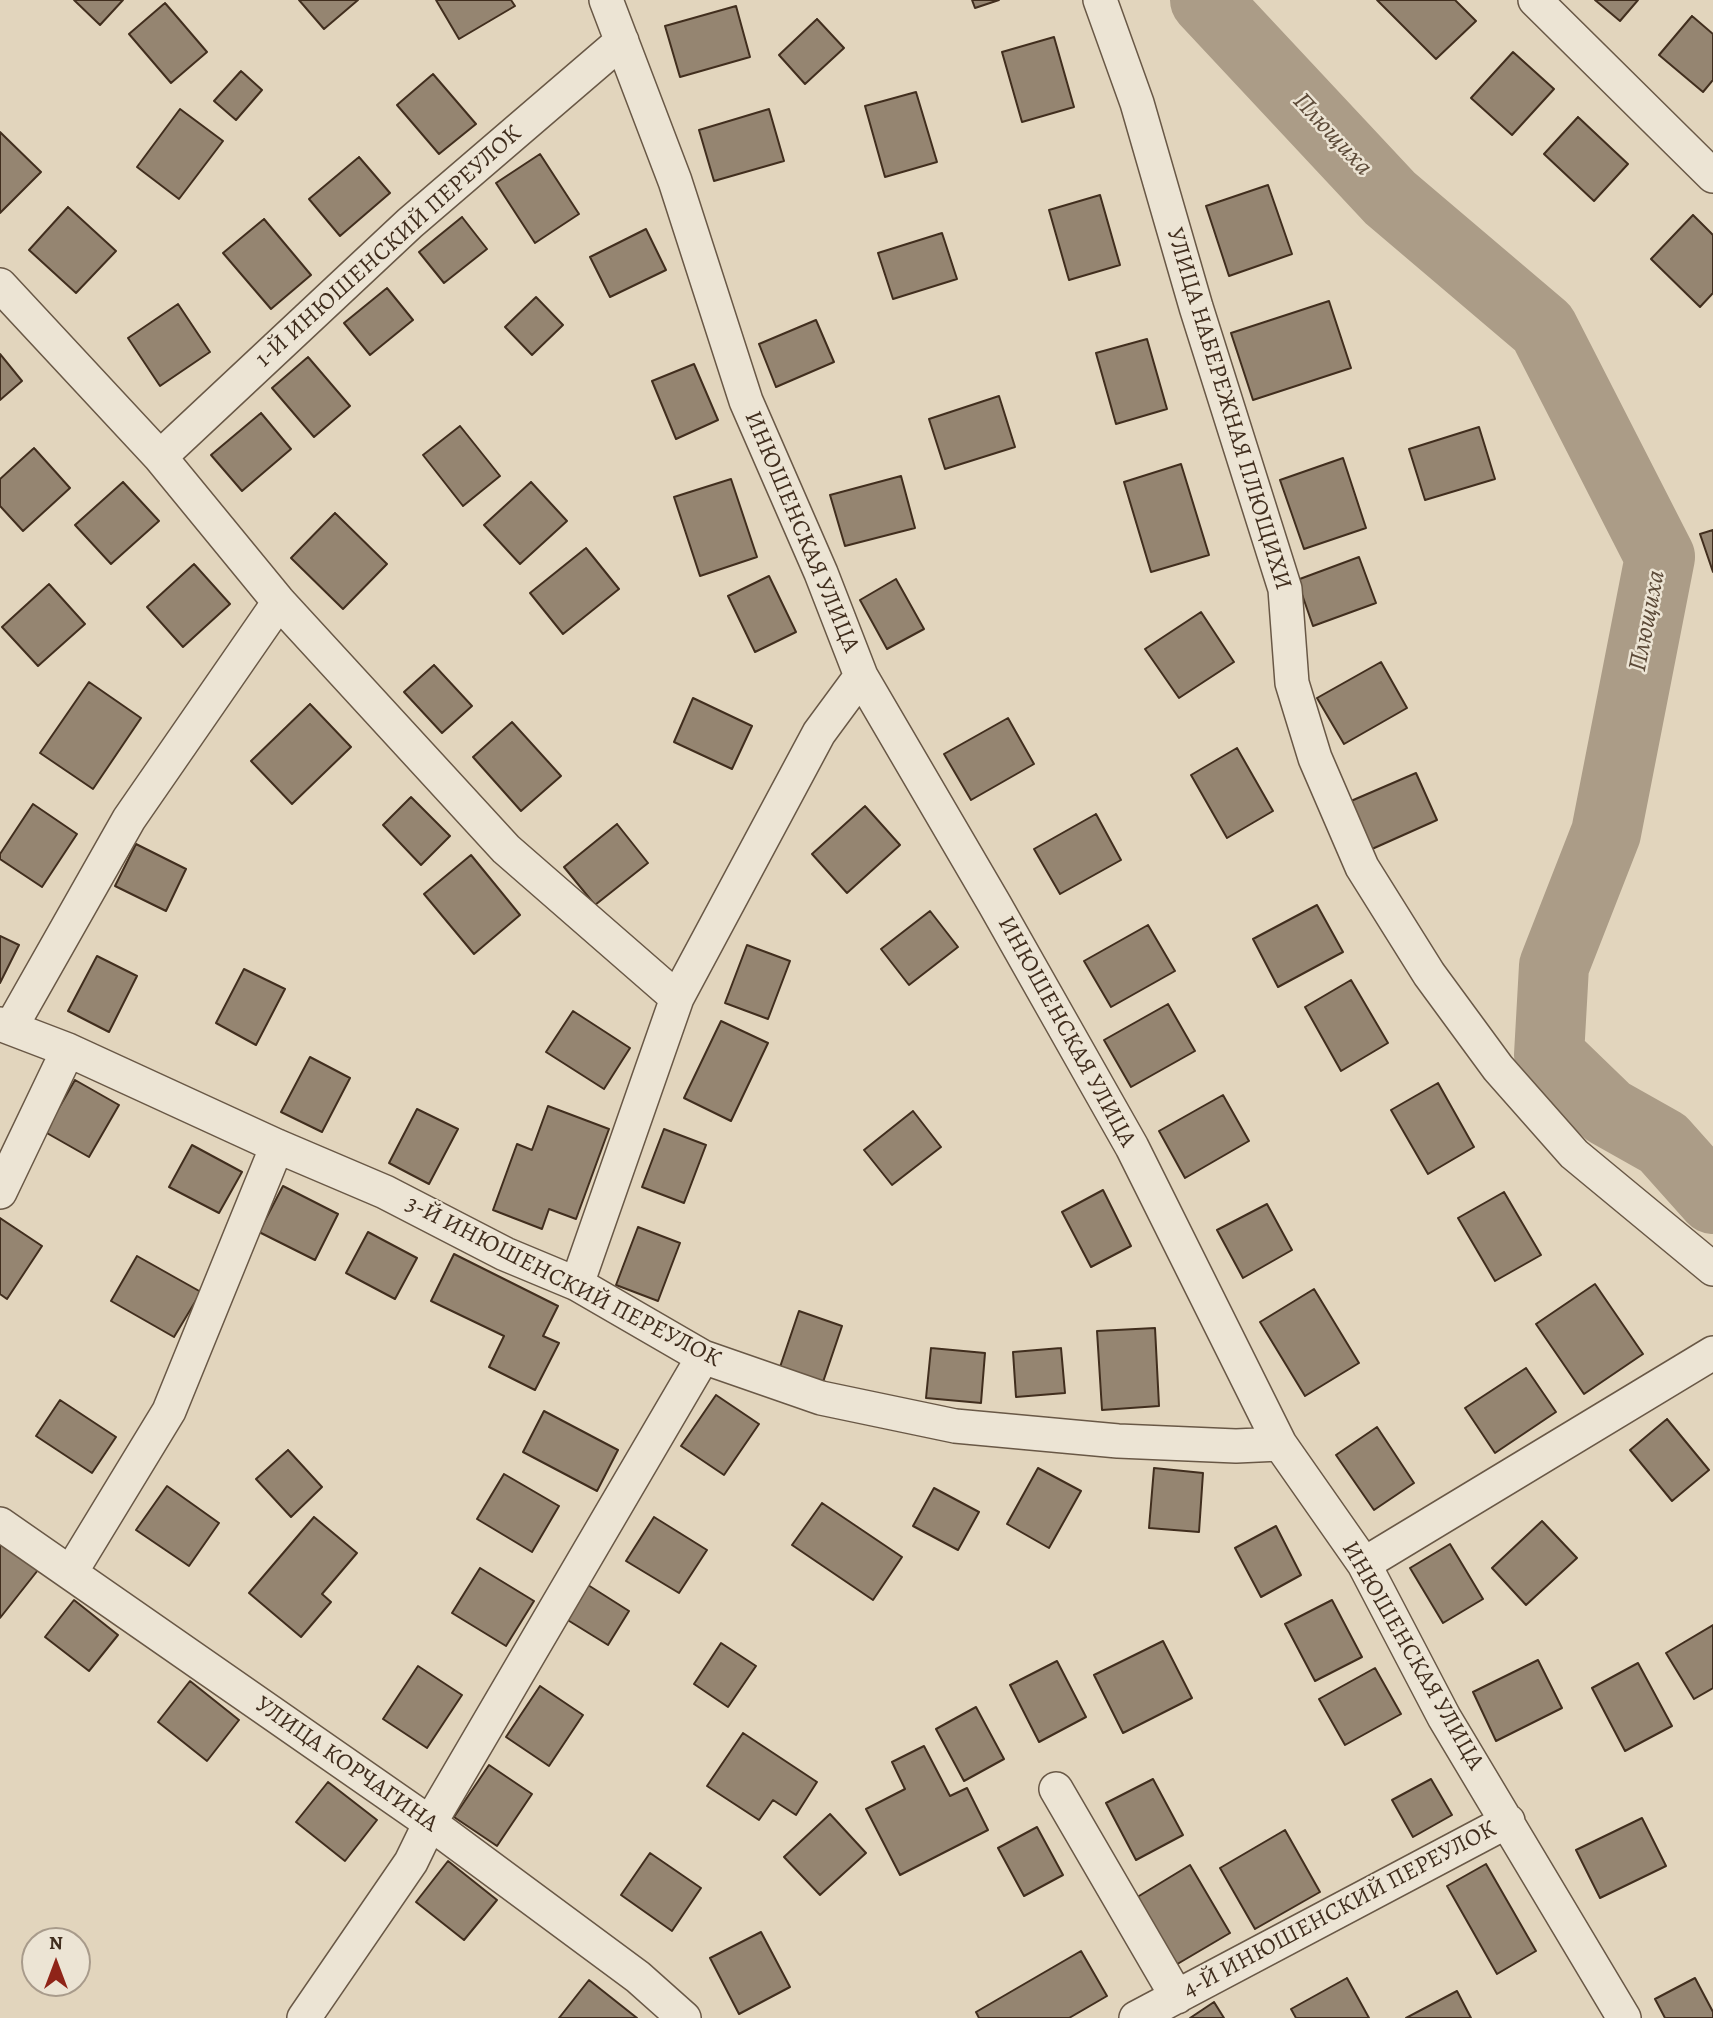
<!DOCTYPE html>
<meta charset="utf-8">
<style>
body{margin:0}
#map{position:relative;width:1713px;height:2018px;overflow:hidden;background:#e2d5bd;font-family:Alegreya,serif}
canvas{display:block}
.north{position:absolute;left:21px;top:1927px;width:70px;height:70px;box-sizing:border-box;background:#ece4d4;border:2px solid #a89b8b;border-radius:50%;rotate:0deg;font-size:19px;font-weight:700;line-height:28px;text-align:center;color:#412e1e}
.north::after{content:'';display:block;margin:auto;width:24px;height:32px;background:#8f2418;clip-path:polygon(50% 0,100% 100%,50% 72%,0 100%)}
</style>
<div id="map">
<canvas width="1713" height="2018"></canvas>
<div class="north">N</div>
</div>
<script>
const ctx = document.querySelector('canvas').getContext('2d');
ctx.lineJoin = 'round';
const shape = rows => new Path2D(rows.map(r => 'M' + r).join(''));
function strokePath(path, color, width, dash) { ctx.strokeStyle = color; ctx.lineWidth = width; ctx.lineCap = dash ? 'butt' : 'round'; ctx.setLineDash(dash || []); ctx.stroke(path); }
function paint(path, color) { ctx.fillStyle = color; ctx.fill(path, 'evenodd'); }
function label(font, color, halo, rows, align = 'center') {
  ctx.font = font + ' Alegreya,serif'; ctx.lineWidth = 5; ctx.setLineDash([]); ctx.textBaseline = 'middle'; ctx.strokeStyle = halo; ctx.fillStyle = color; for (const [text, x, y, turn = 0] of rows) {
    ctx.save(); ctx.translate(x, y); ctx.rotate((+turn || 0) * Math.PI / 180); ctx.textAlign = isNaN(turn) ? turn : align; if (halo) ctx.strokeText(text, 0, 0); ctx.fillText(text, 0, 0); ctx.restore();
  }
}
strokePath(shape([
 [1205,0,1390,198,1543,328,1660,557,1606,833,1554,966,1549,1055,1608,1112,1663,1143,1713,1199]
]), '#ab9c87', 70);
const building = shape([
 [74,0,123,0,100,25,74,0],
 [299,0,358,0,324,29,299,0],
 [436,0,511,0,515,6,459,39,436,0],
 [972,0,999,0,975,8,972,0],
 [1377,0,1455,0,1476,21,1436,59,1377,0],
 [1595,0,1638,0,1620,21,1595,0],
 [165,3,207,52,171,83,129,34,165,3],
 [736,6,750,57,680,77,665,26,736,6],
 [1692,16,1713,34,1713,80,1703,92,1659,55,1692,16],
 [817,19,844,48,805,84,779,55,817,19],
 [1054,37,1074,107,1022,122,1002,52,1054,37],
 [1513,52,1554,89,1512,135,1471,98,1513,52],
 [241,71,262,90,236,120,214,101,241,71],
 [433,74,476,124,439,154,397,105,433,74],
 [916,92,937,162,885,177,865,106,916,92],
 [180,109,223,141,179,199,137,167,180,109],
 [769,109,784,161,714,181,699,130,769,109],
 [1578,117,1628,164,1594,201,1544,154,1578,117],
 [0,132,41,172,0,213,0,132],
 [540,154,579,214,535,243,496,183,540,154],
 [359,157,390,193,340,236,309,199,359,157],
 [1268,185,1292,254,1229,276,1206,206,1268,185],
 [1100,195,1120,265,1069,280,1049,210,1100,195],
 [68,207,116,251,76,293,29,250,68,207],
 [1693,215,1713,235,1713,293,1700,307,1651,259,1693,215],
 [462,217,487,249,444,283,419,252,462,217],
 [264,219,311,275,271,309,223,253,264,219],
 [646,229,666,270,610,297,590,257,646,229],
 [942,233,957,279,893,299,878,253,942,233],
 [387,288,413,320,370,355,344,323,387,288],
 [536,297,563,325,532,355,505,327,536,297],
 [1329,301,1351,368,1253,400,1231,333,1329,301],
 [178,304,210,352,160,386,128,338,178,304],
 [816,320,834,362,776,387,759,344,816,320],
 [1147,339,1167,409,1116,424,1096,353,1147,339],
 [0,354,22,381,0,400,0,354],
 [308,357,350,406,314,437,272,388,308,357],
 [694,364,718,420,676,439,652,381,694,364],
 [999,396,1015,447,945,469,929,419,999,396],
 [261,413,291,449,242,491,211,455,261,413],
 [460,426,500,476,463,506,423,455,460,426],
 [1479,427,1495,479,1425,500,1409,449,1479,427],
 [34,448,70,488,23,531,0,506,0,479,34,448],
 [1343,458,1366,528,1304,549,1280,480,1343,458],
 [1181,464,1209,555,1151,572,1124,482,1181,464],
 [901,476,915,528,845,546,830,495,901,476],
 [731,479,757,557,700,576,674,497,731,479],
 [123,482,159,521,111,564,75,525,123,482],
 [531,482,567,521,520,564,484,525,531,482],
 [335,513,387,564,343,609,291,558,335,513],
 [1713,530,1713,572,1700,534,1713,530],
 [586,548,619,589,563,634,530,593,586,548],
 [1359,557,1376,603,1313,626,1297,580,1359,557],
 [194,564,230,604,183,647,147,607,194,564],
 [769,576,796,632,755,652,728,596,769,576],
 [896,579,924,629,887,649,860,600,896,579],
 [49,584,85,624,38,666,2,627,49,584],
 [1201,612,1234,662,1179,698,1145,649,1201,612],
 [1381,662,1407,708,1344,744,1317,698,1381,662],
 [434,665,472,706,442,733,404,692,434,665],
 [89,682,141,718,93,789,40,753,89,682],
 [693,698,752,726,732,769,674,742,693,698],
 [310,704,351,747,292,804,251,761,310,704],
 [1008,718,1034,764,971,800,944,754,1008,718],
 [512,722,561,776,521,811,473,757,512,722],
 [1237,748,1273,811,1227,838,1191,775,1237,748],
 [1416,773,1437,820,1372,849,1351,801,1416,773],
 [411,797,450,836,421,865,383,825,411,797],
 [33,804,77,834,42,887,0,859,0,854,33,804],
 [865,806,900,845,847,893,812,854,865,806],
 [1096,814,1121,860,1060,894,1034,849,1096,814],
 [617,824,648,863,595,905,564,867,617,824],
 [136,844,186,869,166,911,115,886,136,844],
 [471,855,520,915,474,954,424,894,471,855],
 [1317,905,1343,952,1278,987,1253,939,1317,905],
 [930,911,958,947,909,985,881,949,930,911],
 [1148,925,1175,971,1111,1007,1084,961,1148,925],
 [0,936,19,945,0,983,0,936],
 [747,945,790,961,768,1019,725,1003,747,945],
 [97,956,137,976,109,1032,68,1011,97,956],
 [244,969,285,989,256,1045,216,1023,244,969],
 [1351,980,1388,1043,1341,1071,1305,1007,1351,980],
 [1168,1004,1195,1051,1131,1087,1104,1040,1168,1004],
 [573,1011,630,1048,604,1089,546,1052,573,1011],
 [721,1021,768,1043,731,1121,684,1098,721,1021],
 [310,1057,350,1078,322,1132,281,1112,310,1057],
 [75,1080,119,1105,89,1157,45,1132,75,1080],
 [1438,1083,1474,1147,1428,1174,1391,1110,1438,1083],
 [1223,1095,1249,1141,1185,1178,1159,1131,1223,1095],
 [548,1106,609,1129,576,1219,549,1209,542,1229,493,1210,517,1144,532,1150,548,1106],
 [417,1109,458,1129,429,1184,389,1163,417,1109],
 [913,1111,941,1147,892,1185,864,1150,913,1111],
 [664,1129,706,1145,684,1203,642,1187,664,1129],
 [192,1145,242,1172,219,1213,169,1187,192,1145],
 [283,1186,338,1214,315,1260,259,1232,283,1186],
 [1103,1190,1131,1246,1091,1267,1062,1212,1103,1190],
 [1504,1192,1541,1255,1495,1281,1458,1218,1504,1192],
 [1267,1204,1292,1250,1243,1278,1217,1230,1267,1204],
 [0,1218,42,1246,7,1299,0,1294,0,1218],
 [638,1227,680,1243,658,1301,616,1285,638,1227],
 [368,1232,417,1258,395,1299,346,1273,368,1232],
 [454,1254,558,1306,543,1336,559,1343,535,1390,489,1367,504,1336,431,1301,454,1254],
 [137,1256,201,1292,174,1337,111,1301,137,1256],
 [1595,1284,1643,1354,1584,1394,1536,1324,1595,1284],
 [1314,1289,1359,1363,1305,1396,1260,1322,1314,1289],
 [799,1311,842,1326,822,1385,779,1370,799,1311],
 [1155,1328,1159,1406,1102,1410,1097,1331,1155,1328],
 [931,1348,985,1353,981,1403,926,1398,931,1348],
 [1061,1348,1065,1393,1016,1397,1013,1352,1061,1348],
 [1526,1368,1556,1412,1495,1453,1465,1408,1526,1368],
 [716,1395,759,1424,724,1475,681,1446,716,1395],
 [60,1400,116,1437,92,1473,36,1436,60,1400],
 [544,1411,618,1450,597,1491,523,1452,544,1411],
 [1667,1419,1709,1470,1672,1501,1630,1450,1667,1419],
 [1377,1427,1414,1483,1374,1510,1336,1455,1377,1427],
 [288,1450,322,1487,291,1517,256,1479,288,1450],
 [1038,1468,1081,1491,1049,1548,1007,1524,1038,1468],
 [1154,1468,1203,1473,1199,1532,1149,1528,1154,1468],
 [504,1474,559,1506,532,1552,477,1519,504,1474],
 [167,1486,219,1523,189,1566,136,1530,167,1486],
 [934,1488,979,1512,958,1550,913,1526,934,1488],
 [822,1503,902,1557,873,1600,792,1545,822,1503],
 [314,1517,357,1553,322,1594,331,1602,301,1637,249,1593,314,1517],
 [654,1517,707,1550,679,1593,626,1561,654,1517],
 [1542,1521,1577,1558,1526,1605,1492,1568,1542,1521],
 [1276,1526,1301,1575,1261,1597,1235,1548,1276,1526],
 [0,1539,38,1570,0,1618,0,1539],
 [1450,1544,1483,1599,1443,1623,1410,1568,1450,1544],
 [480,1568,534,1601,506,1646,452,1613,480,1568],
 [588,1585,629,1611,608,1645,566,1619,588,1585],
 [74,1600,118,1635,89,1671,45,1637,74,1600],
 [1332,1600,1362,1657,1315,1681,1285,1624,1332,1600],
 [1713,1625,1713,1688,1694,1699,1666,1653,1713,1625],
 [1163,1641,1192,1698,1123,1733,1094,1675,1163,1641],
 [721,1643,756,1666,728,1707,694,1684,721,1643],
 [1538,1660,1562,1708,1496,1741,1473,1692,1538,1660],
 [1057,1661,1086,1717,1039,1742,1010,1685,1057,1661],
 [1638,1663,1672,1726,1625,1751,1592,1688,1638,1663],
 [418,1666,462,1695,427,1748,383,1719,418,1666],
 [1375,1668,1401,1714,1345,1745,1319,1699,1375,1668],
 [190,1681,239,1720,207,1761,158,1722,190,1681],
 [540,1686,583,1715,549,1766,506,1737,540,1686],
 [976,1707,1004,1759,964,1781,936,1729,976,1707],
 [743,1733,817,1782,796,1815,773,1800,759,1820,707,1786,743,1733],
 [924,1746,950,1796,967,1788,988,1830,900,1875,866,1809,905,1789,892,1762,924,1746],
 [489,1765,532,1794,497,1846,454,1817,489,1765],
 [1153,1779,1183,1835,1136,1860,1106,1803,1153,1779],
 [1431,1779,1452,1815,1413,1837,1392,1800,1431,1779],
 [328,1782,377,1820,345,1861,296,1822,328,1782],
 [830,1814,866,1853,820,1895,784,1857,830,1814],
 [1642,1818,1666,1866,1600,1898,1576,1850,1642,1818],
 [1037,1827,1063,1875,1024,1896,998,1848,1037,1827],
 [1285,1830,1320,1892,1255,1929,1220,1868,1285,1830],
 [650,1853,701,1888,672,1931,621,1895,650,1853],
 [448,1861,497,1900,464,1940,416,1902,448,1861],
 [1486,1864,1536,1951,1497,1974,1447,1886,1486,1864],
 [1190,1865,1230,1933,1174,1966,1134,1899,1190,1865],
 [761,1932,790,1987,739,2014,710,1958,761,1932],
 [1081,1951,1107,1996,1069,2018,979,2018,976,2012,1081,1951],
 [1347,1978,1369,2018,1296,2018,1291,2009,1347,1978],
 [1695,1978,1713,2012,1713,2018,1665,2018,1655,1999,1695,1978],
 [589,1980,637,2018,559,2018,589,1980],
 [1457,1991,1471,2018,1406,2018,1457,1991],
 [1214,2002,1224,2018,1190,2018,1214,2002]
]);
paint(building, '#958571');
strokePath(building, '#412e1e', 2);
const minor = shape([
 [606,0,675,181,746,401,821,573,861,676,995,905,1132,1147,1280,1444,1364,1564,1444,1717,1624,2018],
 [1100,0,1137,103,1196,307,1285,589,1292,683,1315,758,1362,867,1429,974,1498,1068,1574,1154,1713,1269],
 [1535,0,1713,176],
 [0,285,160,457,279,602,506,849,677,998,819,733,861,676],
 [160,457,410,223,622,41],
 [0,1024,68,1050,277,1146,385,1192,505,1254,577,1284,703,1357,821,1398,955,1426,1118,1441,1236,1446,1280,1444],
 [11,1027,129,819,279,602],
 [0,1192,68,1050],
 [577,1284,677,998],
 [0,1524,430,1823,638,1977,684,2018],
 [1364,1564,1713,1353],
 [71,1572,169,1411,277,1146],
 [1056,1789,1177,1997],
 [304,2018,411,1862,430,1823,703,1357],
 [1136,2018,1508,1821]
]);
strokePath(minor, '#695846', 36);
strokePath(minor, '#ece4d4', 33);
label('24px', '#412e1e', '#ece4d4', [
 ["1-Й ИНЮШЕНСКИЙ ПЕРЕУЛОК",389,247,-42],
 ["УЛИЦА НАБЕРЕЖНАЯ ПЛЮЩИХИ",1228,409,73],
 ["ИНЮШЕНСКАЯ УЛИЦА",801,532,67],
 ["ИНЮШЕНСКАЯ УЛИЦА",1066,1032,61],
 ["3-Й ИНЮШЕНСКИЙ ПЕРЕУЛОК",563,1282,27],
 ["ИНЮШЕНСКАЯ УЛИЦА",1412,1656,60],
 ["УЛИЦА КОРЧАГИНА",346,1765,35],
 ["4-Й ИНЮШЕНСКИЙ ПЕРЕУЛОК",1340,1910,-28]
]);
label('italic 26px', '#5c4a38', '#ece4d4', [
 ["Плющиха",1332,135,47],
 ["Плющиха",1648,621,-79]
]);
</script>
